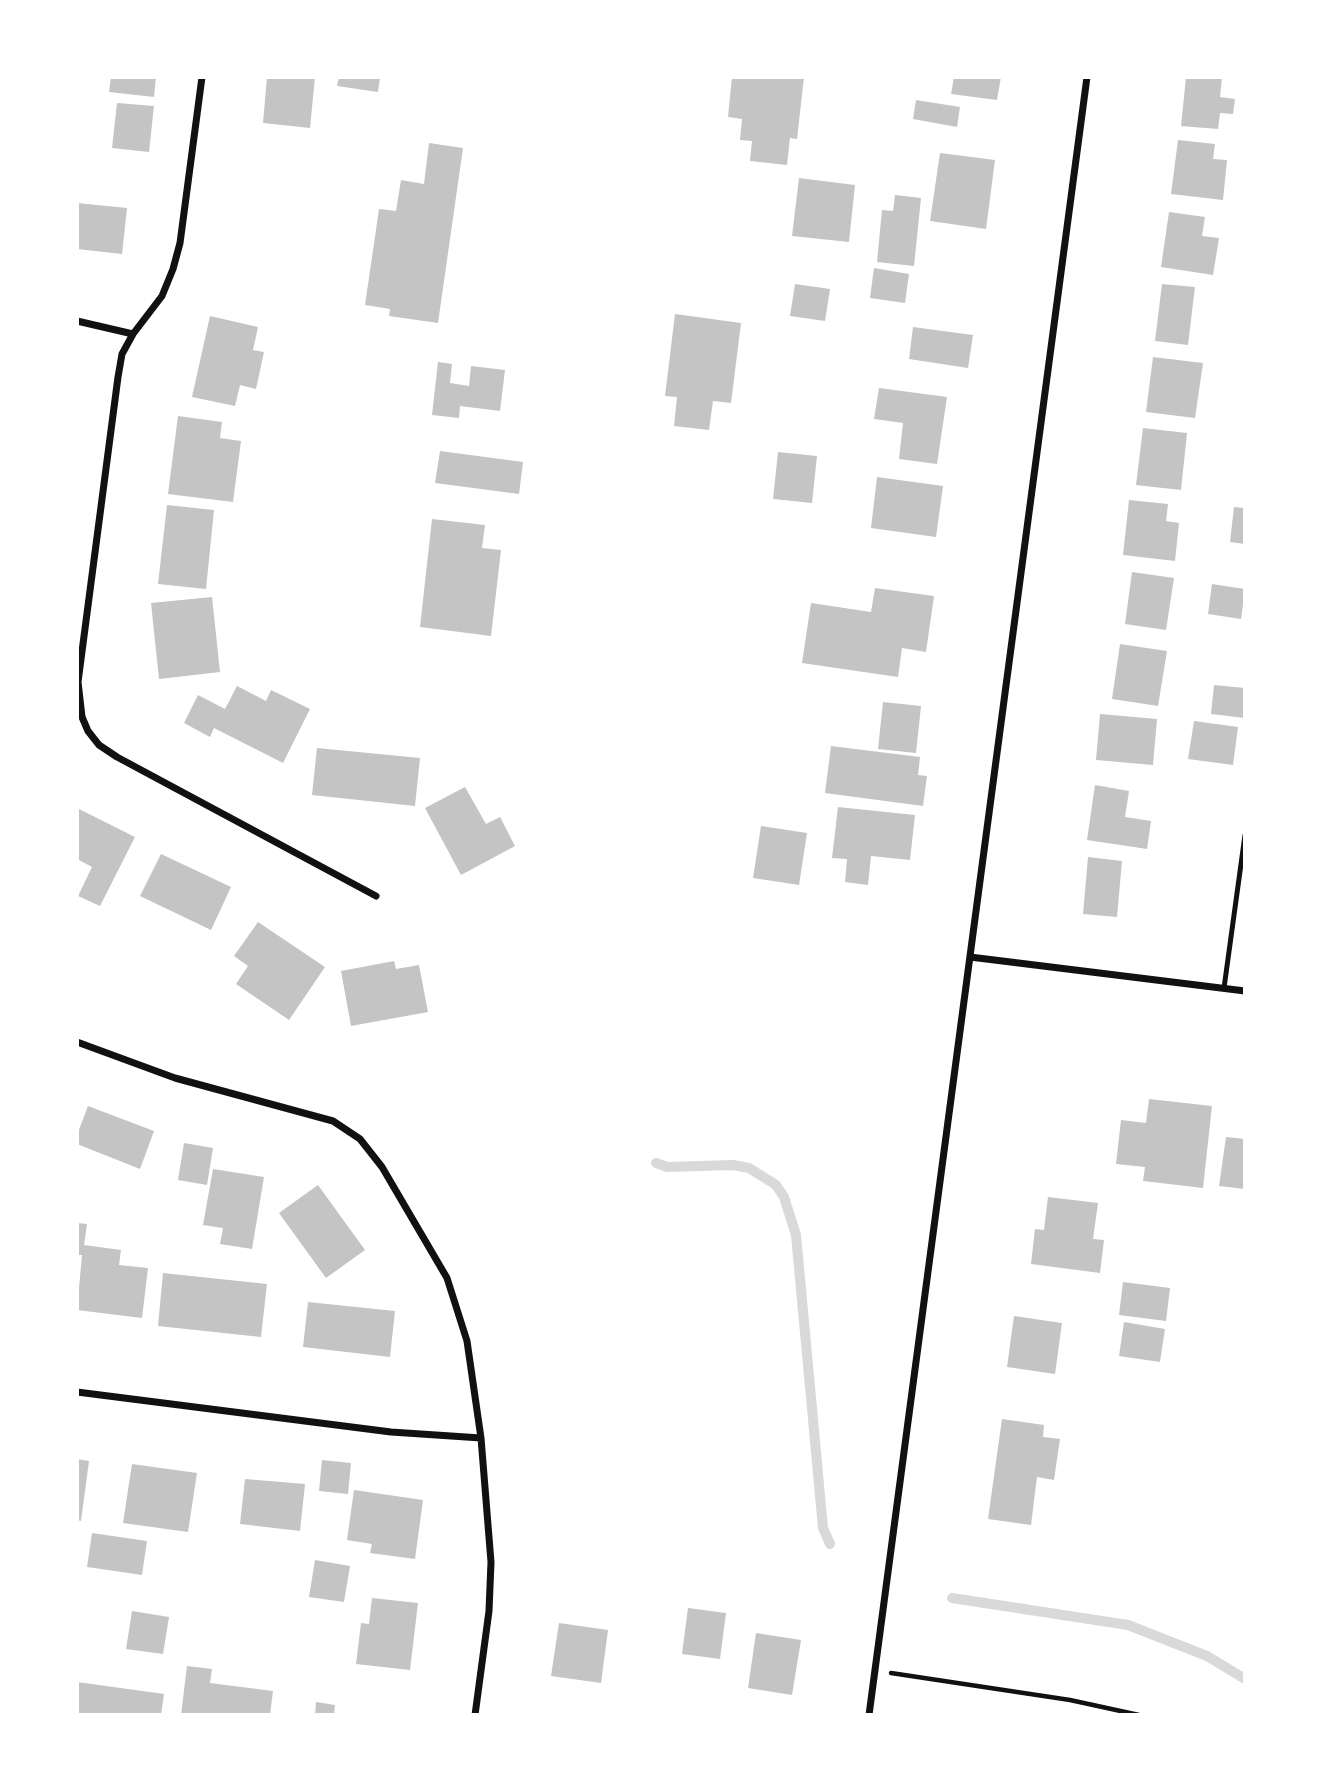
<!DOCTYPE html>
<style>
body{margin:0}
#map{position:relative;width:1322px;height:1792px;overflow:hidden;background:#fff;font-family:"Noto Sans",sans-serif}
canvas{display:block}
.frame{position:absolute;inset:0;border:79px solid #fff;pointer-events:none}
</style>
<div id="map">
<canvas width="1322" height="1792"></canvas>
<div class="frame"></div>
</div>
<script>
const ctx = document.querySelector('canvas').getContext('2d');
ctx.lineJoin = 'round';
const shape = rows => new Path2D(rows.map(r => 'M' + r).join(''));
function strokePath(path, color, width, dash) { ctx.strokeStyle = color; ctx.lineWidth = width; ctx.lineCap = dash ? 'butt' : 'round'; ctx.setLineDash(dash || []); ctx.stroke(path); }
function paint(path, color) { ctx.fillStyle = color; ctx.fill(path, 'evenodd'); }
strokePath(shape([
 [656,1163,667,1167,733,1165,749,1168,776,1185,784,1197,796,1235,823,1528,830,1544],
 [952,1598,1128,1625,1207,1656,1245,1679]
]), '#d9d9d9', 10);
paint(shape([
 [111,77,156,77,154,97,109,92],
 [267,77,315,77,310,128,263,123],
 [339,77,380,77,378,92,337,86],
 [732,77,804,77,797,139,790,138,787,165,750,161,752,141,740,140,742,119,728,117],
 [954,77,1001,77,997,100,951,94],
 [1186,77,1222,77,1220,97,1235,99,1233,114,1220,113,1218,129,1181,126],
 [916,100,960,107,957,127,913,119],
 [117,103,154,106,149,152,112,148],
 [1178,140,1215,144,1213,159,1227,160,1223,200,1171,194],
 [429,143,463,148,438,323,389,316,390,309,365,305,379,209,396,211,401,180,424,184],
 [940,153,995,160,986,229,930,221],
 [799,178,855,185,849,242,792,236],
 [895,195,921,198,914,266,877,262,882,210,893,211],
 [77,203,127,208,122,254,77,249],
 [1169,212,1205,217,1202,236,1219,238,1213,275,1161,267],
 [874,268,909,274,905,303,870,298],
 [795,284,830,289,825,321,790,316],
 [1162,284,1195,287,1188,345,1155,341],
 [675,314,741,323,731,403,713,401,709,430,674,426,677,397,665,396],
 [210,316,258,327,253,350,264,352,256,389,240,385,235,406,192,397],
 [913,327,973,335,968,368,909,359],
 [1153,357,1203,363,1195,418,1146,412],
 [438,362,452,364,450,383,469,386,471,366,505,370,500,411,460,406,459,418,432,415],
 [879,388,947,397,937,464,899,459,903,423,874,419],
 [178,416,222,422,220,438,241,441,233,502,168,494],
 [1143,428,1187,433,1181,490,1136,485],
 [440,451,523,462,519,494,435,483],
 [778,452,817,456,812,503,773,499],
 [877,477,943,486,936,537,871,528],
 [1129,500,1168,504,1166,521,1179,523,1175,561,1123,555],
 [167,505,214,510,206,589,158,584],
 [1234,507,1245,508,1245,544,1230,542],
 [432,519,485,525,482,548,501,550,491,636,420,627],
 [1132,572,1174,578,1166,630,1125,624],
 [1212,584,1245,589,1241,619,1208,614],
 [875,588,934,596,926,652,902,648,898,677,802,663,811,603,871,612],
 [212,597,220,672,159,679,151,603],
 [1120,644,1167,651,1158,706,1112,699],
 [1214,685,1245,688,1245,718,1211,714],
 [237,686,266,701,271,690,310,709,283,763,214,728,210,737,184,723,198,695,225,709],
 [883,702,921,706,916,753,878,749],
 [1100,714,1157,719,1153,765,1096,760],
 [1194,721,1238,727,1233,765,1188,759],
 [831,746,920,757,918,775,927,776,923,806,825,793],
 [317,748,420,758,415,806,312,795],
 [1095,785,1129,791,1125,817,1151,821,1147,849,1087,840],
 [465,787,486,824,500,817,515,846,461,875,425,808],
 [838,807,915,815,910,860,871,856,868,885,845,882,847,859,832,858],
 [77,808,135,837,100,906,78,896,92,867,77,859],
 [761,826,807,833,799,885,753,878],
 [161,854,231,887,211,930,140,896],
 [1088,857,1122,861,1117,917,1083,914],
 [258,922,325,967,289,1020,236,984,248,966,234,956],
 [394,961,396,969,419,965,428,1012,351,1026,341,971],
 [1149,1099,1212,1106,1203,1188,1143,1181,1145,1167,1116,1164,1121,1120,1146,1123],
 [88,1106,154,1131,140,1169,77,1144,77,1135],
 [1226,1137,1245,1139,1245,1189,1219,1186],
 [184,1143,213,1148,207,1185,178,1180],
 [213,1169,264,1177,252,1249,220,1244,223,1228,203,1225],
 [318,1185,365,1250,326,1278,279,1213],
 [1048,1197,1098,1203,1093,1239,1104,1240,1100,1273,1031,1264,1035,1229,1044,1230],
 [77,1223,87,1224,84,1245,121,1250,119,1265,148,1268,142,1318,77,1310,82,1255,77,1255],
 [163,1273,267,1284,261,1337,158,1326],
 [1123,1282,1170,1288,1166,1321,1119,1315],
 [308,1302,395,1311,390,1357,303,1347],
 [1014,1316,1062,1323,1055,1374,1007,1367],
 [1124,1322,1165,1329,1160,1362,1119,1356],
 [1002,1419,1044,1425,1043,1437,1060,1439,1054,1480,1037,1477,1031,1525,988,1519],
 [77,1459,89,1461,81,1521,77,1520],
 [322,1460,351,1463,348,1494,319,1491],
 [132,1464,197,1473,188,1532,123,1523],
 [245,1479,305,1484,300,1531,240,1524],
 [354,1490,423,1500,415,1559,370,1553,372,1544,347,1540],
 [92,1533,147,1541,142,1575,87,1567],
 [315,1560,350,1566,344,1602,309,1597],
 [372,1598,418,1603,410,1670,356,1664,361,1623,369,1624],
 [688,1608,726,1613,720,1659,682,1654],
 [132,1611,169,1617,163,1654,126,1649],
 [559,1623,608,1630,601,1683,551,1676],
 [756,1633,801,1640,792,1695,748,1688],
 [187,1666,212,1669,210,1683,273,1691,270,1715,181,1715],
 [77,1682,164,1694,161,1715,77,1715],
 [316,1702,335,1705,334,1715,315,1715]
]), '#c4c4c4');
strokePath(shape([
 [891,1673,1070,1700,1139,1715]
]), '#111', 4.5);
strokePath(shape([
 [1224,988,1245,835]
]), '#111', 5);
strokePath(shape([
 [202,77,180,243,173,269,162,296,133,334,122,354,118,377,78,682,82,717,88,731,99,745,117,757,376,896],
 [77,321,133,334],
 [970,957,1245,991],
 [77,1042,175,1078,333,1121,360,1139,382,1167,447,1278,467,1341,481,1438,491,1562,489,1611,475,1715],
 [77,1392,391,1432,481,1438],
 [869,1715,1087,77]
]), '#111', 7);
</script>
